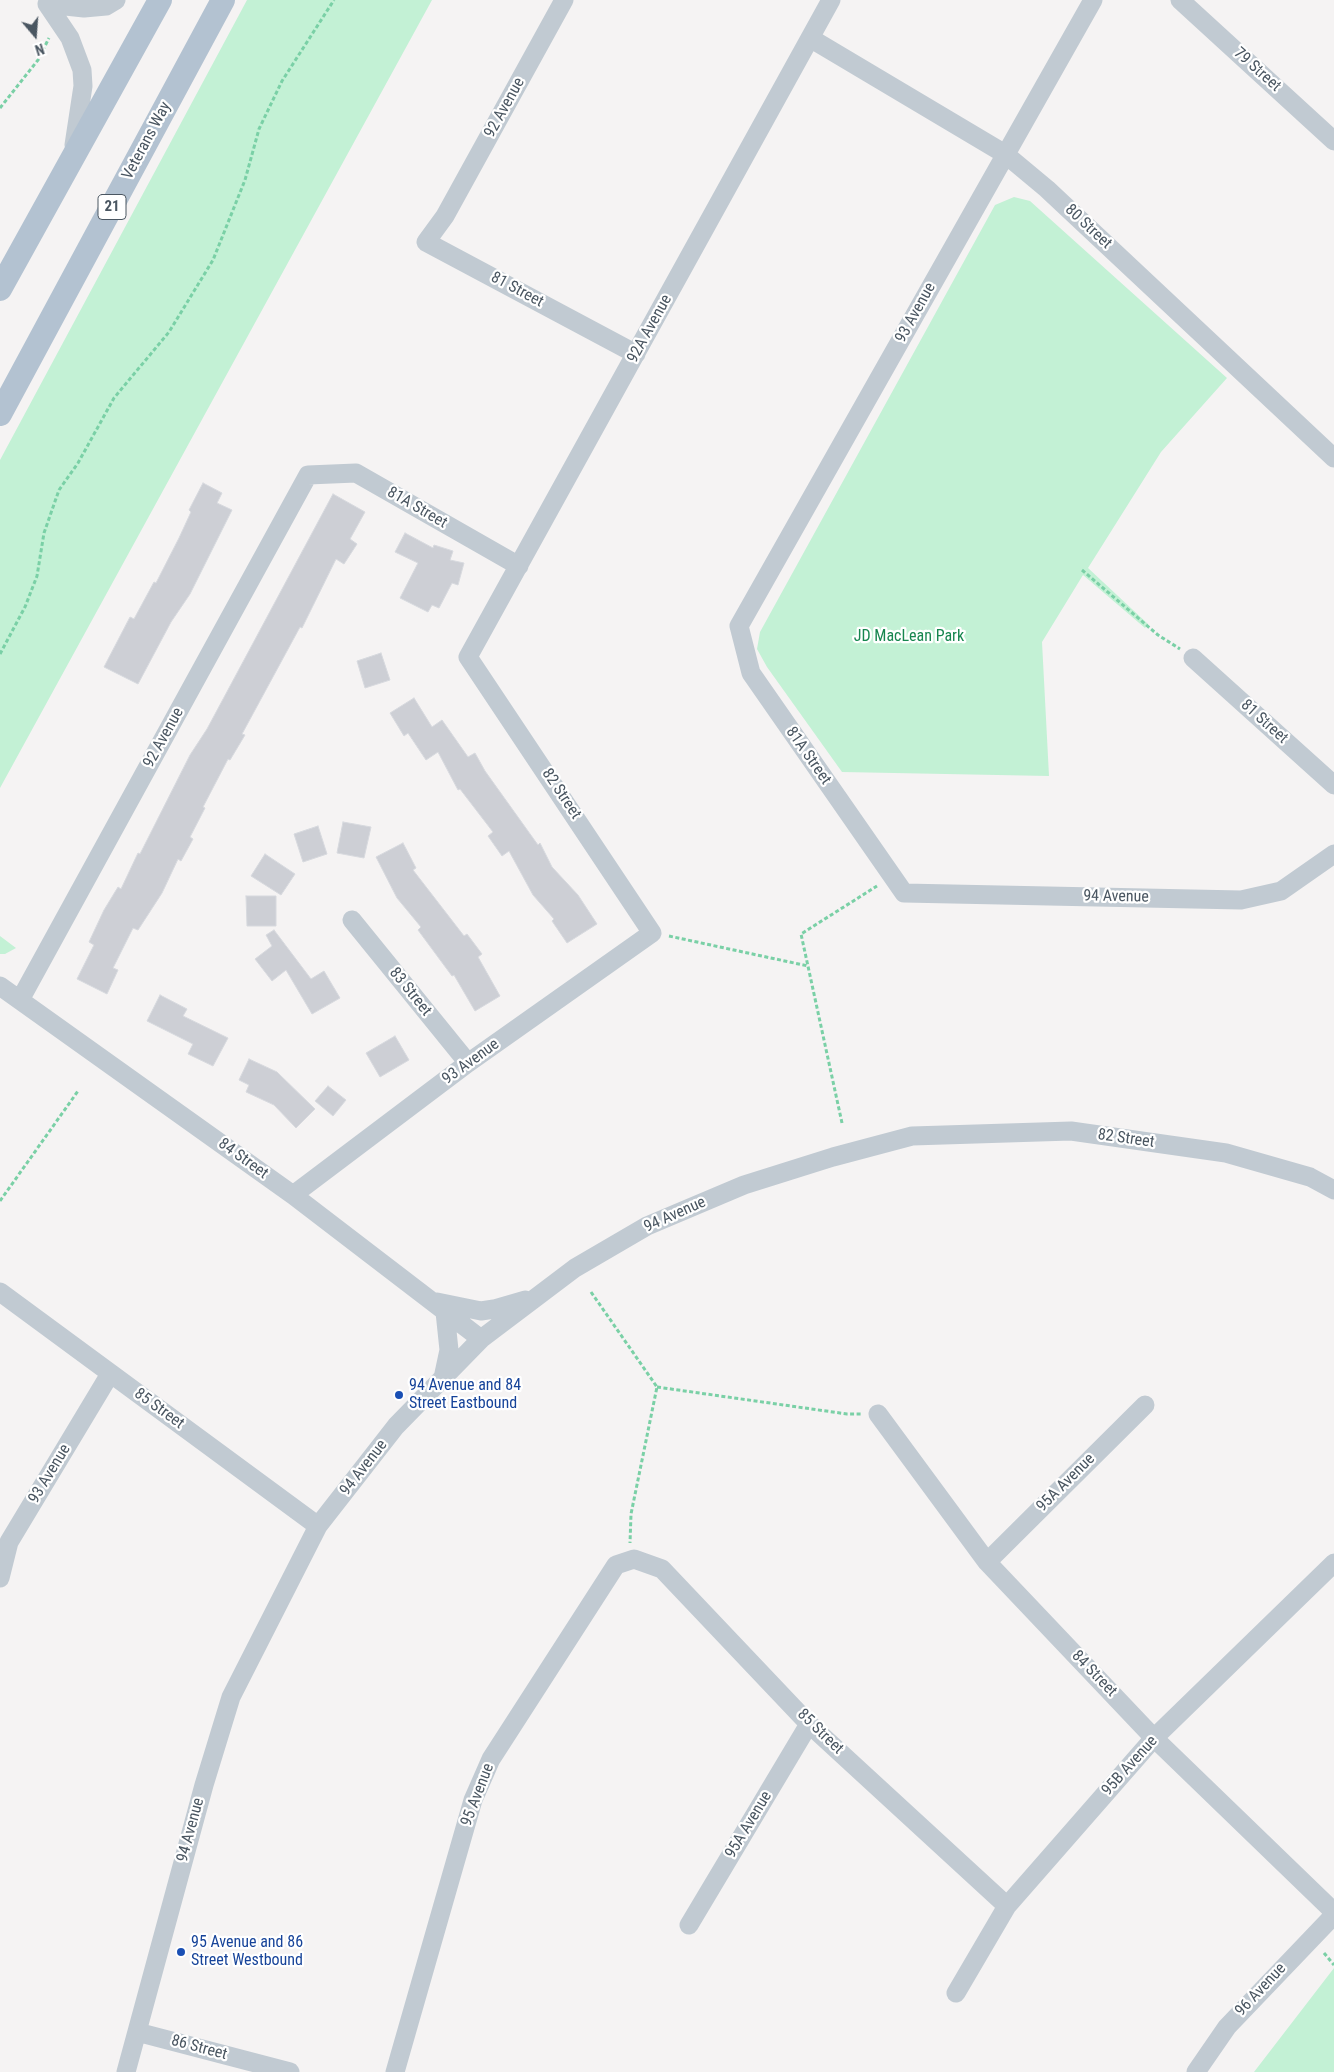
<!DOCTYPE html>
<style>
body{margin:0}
#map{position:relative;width:1334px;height:2072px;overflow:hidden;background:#f5f3f3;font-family:"Roboto Condensed",sans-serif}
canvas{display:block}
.north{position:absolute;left:10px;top:10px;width:50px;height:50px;-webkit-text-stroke:4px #fff;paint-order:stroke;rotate:162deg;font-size:14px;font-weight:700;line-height:20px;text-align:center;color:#4a5661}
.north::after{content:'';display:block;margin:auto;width:18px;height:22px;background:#4a5661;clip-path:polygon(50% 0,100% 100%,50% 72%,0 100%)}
</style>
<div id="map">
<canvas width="1334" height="2072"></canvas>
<div class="north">N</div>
</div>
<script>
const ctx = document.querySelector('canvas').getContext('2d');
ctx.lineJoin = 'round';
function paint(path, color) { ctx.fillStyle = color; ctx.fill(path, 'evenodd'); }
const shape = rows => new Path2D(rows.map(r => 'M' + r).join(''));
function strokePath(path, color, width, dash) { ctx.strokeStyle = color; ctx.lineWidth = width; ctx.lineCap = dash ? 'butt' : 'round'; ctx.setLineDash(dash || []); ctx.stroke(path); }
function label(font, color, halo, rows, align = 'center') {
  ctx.font = font + ' "Roboto Condensed",sans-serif'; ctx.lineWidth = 4.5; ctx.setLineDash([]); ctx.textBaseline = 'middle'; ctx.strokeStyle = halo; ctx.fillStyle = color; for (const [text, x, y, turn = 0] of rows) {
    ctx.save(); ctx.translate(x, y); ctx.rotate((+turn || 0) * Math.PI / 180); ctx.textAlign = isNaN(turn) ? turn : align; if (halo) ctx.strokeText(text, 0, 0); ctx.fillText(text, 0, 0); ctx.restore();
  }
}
paint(shape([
 [247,0,432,0,0,788,0,460],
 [1014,197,1030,201,1227,378,1161,452,1088,568,1148,624,1145,628,1083,575,1042,642,1049,776,842,772,767,667,757,649,760,632,995,205],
 [0,936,16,948,5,954,0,954],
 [1334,1968,1334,2072,1254,2072]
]), '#c3f1d5');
const building = shape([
 [203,483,222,493,217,503,232,510,190,594,171,622,138,684,104,667,130,617,134,619,154,582,156,583,179,538,191,512,189,510,203,483],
 [333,494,365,512,350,539,357,544,344,564,336,559,302,628,300,627,242,734,245,735,230,760,228,759,203,807,205,808,190,837,193,839,181,861,178,859,162,893,138,930,133,928,113,968,118,970,107,994,77,979,94,945,89,942,104,910,118,887,121,889,138,853,140,854,190,755,207,729,333,494],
 [405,533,433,548,434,545,453,551,450,560,464,563,458,585,452,583,439,608,432,605,428,612,400,598,418,563,395,552,405,533],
 [381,653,390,680,365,688,357,661,381,653],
 [414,698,432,727,442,720,468,757,475,753,485,771,538,845,540,843,552,867,578,895,597,924,567,943,552,921,554,919,533,895,509,851,502,856,488,836,493,832,460,789,458,790,438,752,426,760,408,733,404,736,390,713,414,698],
 [343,822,371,827,364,858,337,853,343,822],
 [318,826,327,854,303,862,294,834,318,826],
 [403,843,416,868,413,870,464,936,467,934,482,954,478,957,500,996,475,1011,454,975,452,976,418,930,421,927,397,898,376,857,403,843],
 [265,854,295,874,281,895,251,876,265,854],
 [246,896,276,896,276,926,247,926,246,896],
 [274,930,311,979,324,971,340,998,312,1014,286,970,272,981,255,959,272,946,266,935,274,930],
 [160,995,187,1009,183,1016,228,1038,213,1066,188,1054,193,1044,147,1021,160,995],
 [395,1036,409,1060,380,1077,366,1053,395,1036],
 [249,1059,277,1072,315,1109,296,1128,274,1105,246,1092,249,1085,239,1080,249,1059],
 [328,1086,346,1100,333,1116,315,1101,328,1086]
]);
paint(building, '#cdcfd5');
strokePath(building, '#d7d9de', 1);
strokePath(shape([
 [0,108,38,60,49,38],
 [1082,570,1158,635,1180,649],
 [0,654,25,607,37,576,44,533,59,490,78,463,114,398,169,332,213,260,245,180,259,129,282,81,334,0],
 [669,936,808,966],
 [842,1123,801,934,877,886],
 [0,1201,78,1091],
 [591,1292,657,1387,631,1514,630,1543],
 [657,1387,847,1414,862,1414],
 [1324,1953,1334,1965]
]), '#7ad0a6', 3, [4, 2.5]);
strokePath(shape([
 [564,0,445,216,426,242,636,354],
 [1093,0,739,626,751,673,904,893,1241,900,1281,891,1334,854],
 [1180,0,1334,141],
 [47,4,70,38,82,70,83,86,74,145],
 [47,4,84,8,106,6,116,0],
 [810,38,1005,154,1047,189,1334,458],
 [1193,658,1334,785],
 [352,920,468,1063],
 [0,986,293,1195,481,1339],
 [20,1000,308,475,356,473,519,566],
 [293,1195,468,1063,652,933,468,657,831,0],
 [0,1292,318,1526],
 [437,1302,481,1311,494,1309,525,1300],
 [443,1378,449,1350,445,1312],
 [878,1414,987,1562,1154,1738,1334,1912],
 [987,1562,1145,1405],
 [0,1578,9,1542,110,1374],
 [689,1925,809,1724],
 [956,1993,1007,1906,1154,1738,1334,1563],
 [137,2032,290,2072],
 [126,2072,204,1785,231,1697,318,1526,396,1426,481,1339,575,1268,647,1226,744,1185,833,1157,912,1136,1071,1131,1226,1153,1310,1177,1334,1190],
 [395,2072,473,1800,491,1759,616,1565,634,1559,662,1569,809,1724,1007,1906],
 [1196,2072,1227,2027,1334,1915]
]), '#c1cad2', 19);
strokePath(shape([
 [0,289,160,0],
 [0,414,223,0]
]), '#b3c2d1', 24);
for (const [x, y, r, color] of [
 [399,1395,5,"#1a4fb4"],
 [181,1952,5,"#1a4fb4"]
]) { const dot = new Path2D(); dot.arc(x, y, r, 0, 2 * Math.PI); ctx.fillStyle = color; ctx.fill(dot); strokePath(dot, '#fff', 2); }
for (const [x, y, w] of [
 [112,207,28]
]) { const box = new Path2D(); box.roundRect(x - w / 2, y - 12.5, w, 25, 4); ctx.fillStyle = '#fff'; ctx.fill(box); strokePath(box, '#4a5661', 1); }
label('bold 15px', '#4a5661', null, [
 ["21",112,207]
]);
label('16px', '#4a5661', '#fff', [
 ["79 Street",1257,70,42],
 ["92 Avenue",505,108,-61],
 ["Veterans Way",147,141,-62],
 ["80 Street",1088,227,43],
 ["81 Street",517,290,28],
 ["93 Avenue",916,313,-61],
 ["92A Avenue",650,329,-61],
 ["81A Street",417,508,30],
 ["81 Street",1264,722,42],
 ["92 Avenue",164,738,-61],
 ["81A Street",808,756,55],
 ["82 Street",561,794,56],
 ["94 Avenue",1116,897,1],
 ["83 Street",410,992,51],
 ["93 Avenue",471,1062,-36],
 ["82 Street",1126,1139,8],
 ["84 Street",243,1159,36],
 ["94 Avenue",675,1215,-24],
 ["85 Street",159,1409,36],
 ["94 Avenue",364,1468,-52],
 ["93 Avenue",50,1474,-59],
 ["95A Avenue",1066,1483,-45],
 ["84 Street",1094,1674,46],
 ["85 Street",820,1732,44],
 ["95B Avenue",1130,1766,-48],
 ["95 Avenue",478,1795,-69],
 ["95A Avenue",749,1825,-59],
 ["94 Avenue",191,1830,-75],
 ["96 Avenue",1261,1990,-47],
 ["86 Street",199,2048,15]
]);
label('16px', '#17864f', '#fff', [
 ["JD MacLean Park",909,637]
]);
label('16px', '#164399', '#fff', [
 ["94 Avenue and 84",409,1386],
 ["Street Eastbound",409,1404],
 ["95 Avenue and 86",191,1943],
 ["Street Westbound",191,1961]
], 'left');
</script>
